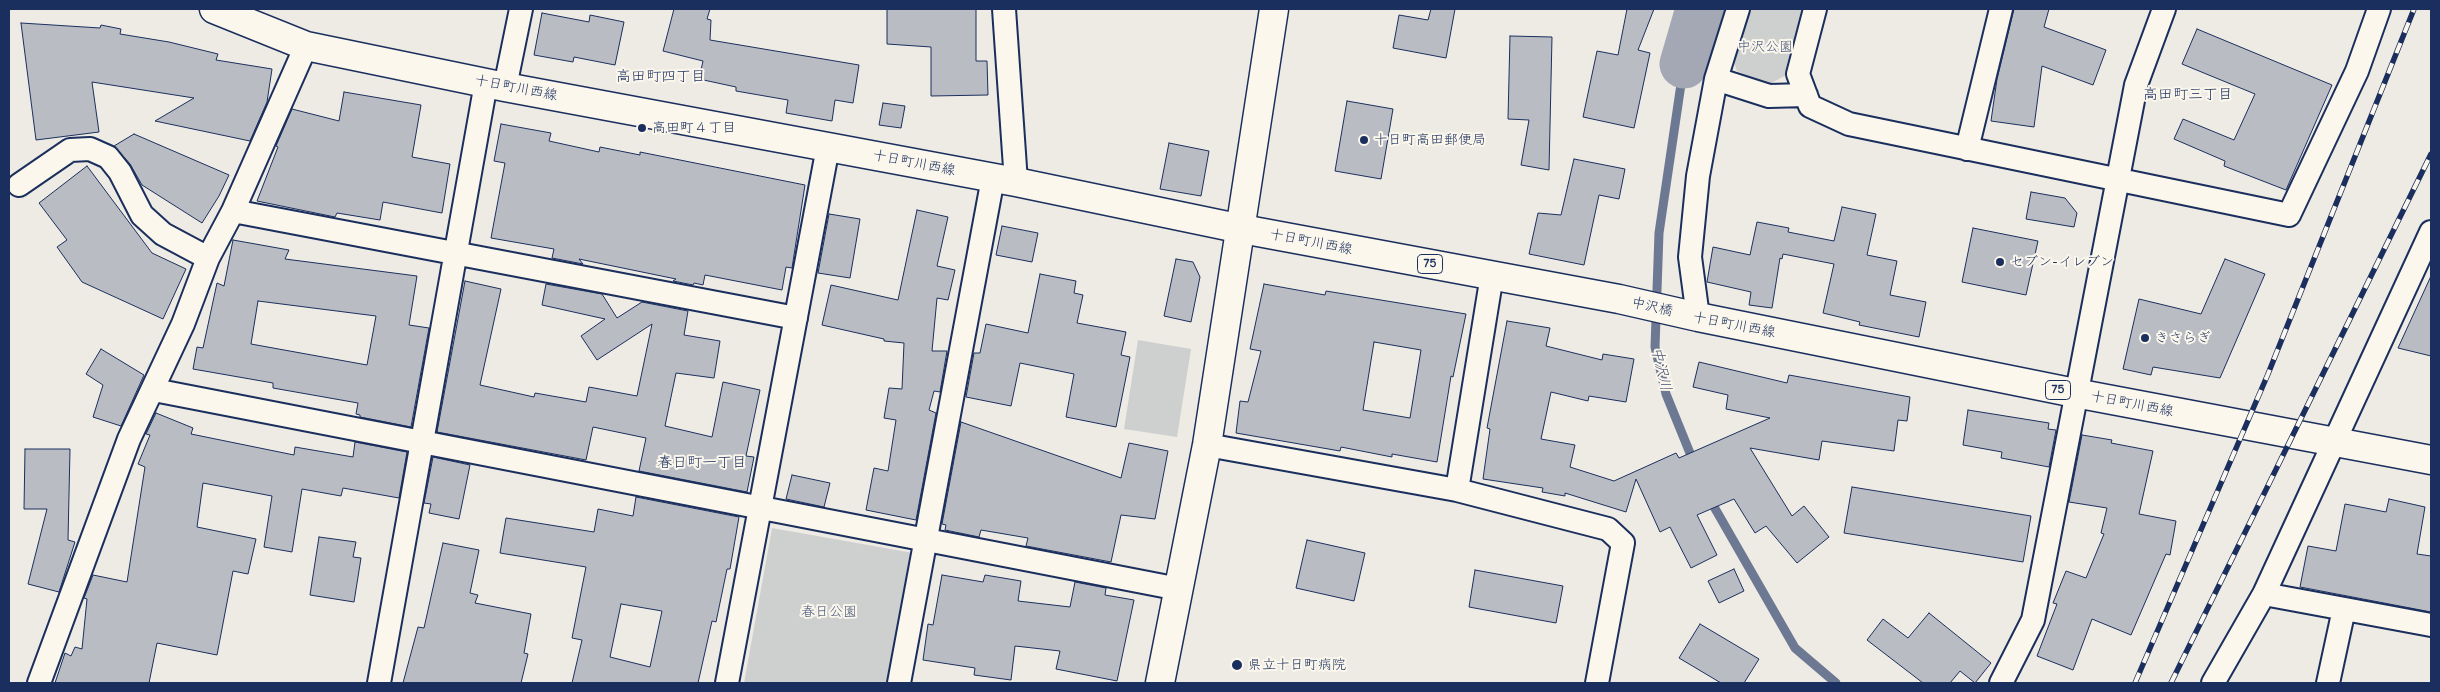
<!DOCTYPE html>
<meta charset="utf-8">
<style>
body{margin:0}
#map{position:relative;width:2440px;height:692px;overflow:hidden;background:#eeebe4;font-family:Delius,sans-serif}
canvas{display:block}
.frame{position:absolute;inset:0;border:10px solid #1b2f5e;pointer-events:none}
</style>
<div id="map">
<canvas width="2440" height="692"></canvas>
<div class="frame"></div>
</div>
<script>
const ctx = document.querySelector('canvas').getContext('2d');
ctx.lineJoin = 'round';
function paint(path, color) { ctx.fillStyle = color; ctx.fill(path, 'evenodd'); }
const shape = rows => new Path2D(rows.map(r => 'M' + r).join(''));
function strokePath(path, color, width, dash) { ctx.strokeStyle = color; ctx.lineWidth = width; ctx.lineCap = dash ? 'butt' : 'round'; ctx.setLineDash(dash || []); ctx.stroke(path); }
function label(font, color, halo, rows, align = 'center') {
  ctx.font = font + ' Delius,"Klee One",sans-serif'; ctx.lineWidth = 4; ctx.setLineDash([]); ctx.textBaseline = 'middle'; ctx.strokeStyle = halo; ctx.fillStyle = color; for (const [text, x, y, turn = 0] of rows) {
    ctx.save(); ctx.translate(x, y); ctx.rotate((+turn || 0) * Math.PI / 180); ctx.textAlign = isNaN(turn) ? turn : align; if (halo) ctx.strokeText(text, 0, 0); ctx.fillText(text, 0, 0); ctx.restore();
  }
}
paint(shape([
 [1749,9,1803,9,1786,75,1768,85,1737,71,1732,57],
 [1138,340,1191,349,1177,437,1124,429],
 [772,528,913,553,889,683,744,683]
]), '#cecfcf');
strokePath(shape([
 [1684,64,1659,233,1655,347,1666,394,1694,463],
 [1709,498,1795,648,1836,683]
]), '#6d7892', 9);
strokePath(shape([
 [1684,64,1700,9]
]), '#a3a8b4', 49);
const building = shape([
 [674,9,710,9,707,19,711,20,710,40,859,65,853,103,835,100,832,121,786,113,788,100,736,91,736,87,699,79,703,61,663,51,674,9],
 [887,9,976,9,976,61,987,61,988,95,931,96,931,47,887,44,887,9],
 [1431,9,1455,9,1446,58,1393,48,1399,15,1428,20,1431,9],
 [1627,9,1654,9,1638,50,1650,53,1634,128,1583,117,1597,51,1618,55,1627,9],
 [2014,9,2049,9,2044,27,2106,50,2093,85,2042,66,2034,127,1991,121,1997,79,2014,9],
 [542,13,589,22,590,15,624,22,615,65,574,57,573,62,534,55,542,13],
 [21,23,100,28,101,25,121,29,120,34,169,42,218,54,216,60,272,69,267,102,250,141,155,121,194,98,92,82,99,132,36,140,21,23],
 [2197,29,2332,85,2286,190,2224,166,2225,161,2174,139,2183,119,2234,140,2255,94,2182,64,2197,29],
 [1510,36,1552,37,1549,170,1521,165,1529,120,1508,119,1510,36],
 [344,92,421,105,412,157,450,164,442,213,383,202,380,220,337,213,335,217,257,201,278,147,276,146,292,109,339,121,344,92],
 [1347,101,1393,109,1381,179,1335,171,1347,101],
 [883,103,905,106,901,128,879,125,883,103],
 [501,124,551,133,549,141,599,152,600,147,640,155,640,152,805,185,792,268,786,267,782,290,705,275,703,285,694,283,693,285,673,281,676,279,579,259,583,264,552,258,554,249,491,238,505,163,494,161,501,124],
 [134,134,229,175,219,196,202,223,142,185,130,164,114,146,134,134],
 [1169,143,1209,151,1201,196,1160,189,1169,143],
 [1574,159,1625,169,1619,199,1599,195,1584,265,1529,254,1538,213,1561,215,1574,159],
 [87,166,152,253,186,269,163,319,82,282,57,247,67,240,39,203,87,166],
 [2031,192,2065,198,2077,213,2074,227,2026,219,2031,192],
 [1842,207,1876,214,1867,255,1897,261,1890,295,1926,302,1919,337,1859,325,1860,322,1823,313,1834,264,1783,254,1782,259,1780,258,1772,308,1749,305,1751,292,1707,282,1713,247,1750,255,1757,222,1789,228,1788,232,1834,241,1842,207],
 [917,210,948,217,937,266,955,270,948,300,937,298,932,351,947,351,940,392,934,391,929,410,936,413,916,520,866,510,874,468,888,471,896,420,884,418,889,388,902,389,904,343,884,341,884,339,822,325,831,285,898,300,917,210],
 [829,214,860,219,850,278,818,273,829,214],
 [1002,226,1038,233,1032,262,996,255,1002,226],
 [1973,228,2038,241,2026,295,1962,282,1973,228],
 [233,240,289,250,285,259,417,276,409,325,429,328,411,427,360,417,360,415,356,414,358,403,273,388,273,383,193,369,197,347,203,348,217,283,224,286,233,240],
 [258,301,376,316,367,365,251,344,258,301],
 [1176,259,1193,262,1200,277,1191,322,1164,316,1176,259],
 [2225,259,2265,274,2220,378,2153,367,2151,375,2123,369,2139,299,2201,314,2225,259],
 [1040,274,1076,281,1074,293,1083,295,1077,323,1126,332,1121,355,1130,357,1116,427,1066,417,1074,374,1020,363,1011,406,966,397,974,353,980,353,986,324,1028,333,1040,274],
 [2431,276,2431,356,2398,348,2431,276],
 [465,281,501,289,480,385,534,397,535,393,586,402,589,387,637,396,652,324,597,360,581,336,605,319,542,305,546,284,602,294,617,318,642,302,688,311,684,335,720,341,714,378,676,373,665,426,712,437,723,382,760,390,746,456,754,457,747,492,639,471,646,438,593,427,586,460,437,432,465,281],
 [1264,284,1325,295,1326,291,1466,314,1453,377,1451,376,1437,462,1392,454,1392,457,1341,447,1340,451,1236,433,1240,401,1248,402,1261,351,1250,349,1264,284],
 [1374,342,1421,350,1410,418,1363,410,1374,342],
 [1507,321,1550,328,1546,346,1602,360,1603,354,1634,359,1626,402,1589,396,1588,401,1551,392,1541,439,1575,445,1570,467,1614,481,1676,453,1679,458,1770,418,1726,409,1728,395,1693,387,1699,362,1787,383,1789,375,1910,397,1907,421,1898,420,1894,451,1822,441,1819,460,1750,448,1792,516,1804,506,1829,537,1797,563,1766,526,1755,533,1734,499,1697,515,1717,555,1691,568,1670,527,1660,532,1636,479,1626,512,1565,493,1565,496,1542,492,1543,488,1483,479,1490,429,1487,428,1507,321],
 [101,349,144,375,121,426,93,417,103,385,86,374,101,349],
 [1968,410,2049,423,2048,429,2056,430,2049,467,2001,458,2002,452,1963,445,1968,410],
 [156,413,193,428,191,434,294,455,295,447,353,457,355,442,407,452,399,498,343,488,341,496,302,489,292,552,264,547,272,496,203,483,197,527,256,539,248,574,233,571,217,655,157,643,149,683,55,683,65,653,71,656,75,647,82,649,87,599,84,598,93,575,127,582,145,467,138,464,150,435,146,434,156,413],
 [961,422,1121,478,1129,443,1168,451,1155,519,1121,515,1111,562,1026,546,1028,538,981,530,979,537,945,530,946,525,942,524,961,422],
 [2082,435,2112,440,2111,443,2153,451,2139,514,2176,521,2170,555,2166,554,2131,635,2092,619,2073,670,2037,656,2057,604,2053,603,2066,571,2086,578,2104,534,2101,533,2107,508,2069,502,2082,435],
 [25,449,70,449,68,540,75,542,59,592,28,584,47,509,24,509,25,449],
 [433,457,470,465,459,519,429,513,431,504,424,503,433,457],
 [792,475,830,483,824,507,786,499,792,475],
 [1852,487,2031,516,2023,562,1844,533,1852,487],
 [636,497,739,517,730,569,727,569,716,622,712,621,698,683,572,683,582,640,572,638,586,567,500,553,506,518,594,532,598,509,633,516,636,497],
 [621,604,662,611,650,667,610,657,621,604],
 [2389,499,2425,507,2417,554,2431,556,2431,612,2300,587,2308,546,2336,551,2345,504,2386,512,2389,499],
 [319,537,356,542,353,557,361,558,354,602,310,595,319,537],
 [1307,540,1365,553,1354,601,1296,588,1307,540],
 [443,543,479,550,470,593,478,595,475,603,531,614,524,653,528,654,521,683,403,683,418,627,424,628,443,543],
 [1734,569,1744,591,1719,603,1708,581,1734,569],
 [1475,570,1563,586,1556,623,1469,607,1475,570],
 [942,575,983,582,985,575,1021,581,1018,601,1070,607,1075,582,1106,588,1105,595,1134,600,1117,681,1056,669,1060,651,1015,646,1011,680,974,675,975,668,923,660,928,624,933,625,942,575],
 [1929,613,1991,663,1975,683,1960,671,1950,683,1923,683,1867,640,1883,619,1908,638,1929,613],
 [1700,624,1759,659,1744,683,1721,683,1679,658,1700,624]
]);
paint(building, '#b9bcc3');
strokePath(building, '#1b2f5e', 1);
const street = shape([
 [1004,9,1016,182],
 [1815,9,1798,74,1810,106,1849,124,2289,215,2357,71,2379,9],
 [1716,79,1769,96,1806,95],
 [505,87,521,9],
 [1967,149,2001,9],
 [19,185,70,150,90,149,108,157,120,172,142,215,163,234,208,258],
 [233,211,796,318],
 [1698,317,1690,257,1698,176,1716,79,1738,9],
 [154,390,1179,589],
 [1207,445,1457,490,1608,529,1623,543,1597,683],
 [1457,490,1492,275],
 [2264,594,2431,625],
 [39,683,129,439,183,324,208,258,233,211,306,46],
 [379,683,486,83],
 [727,683,828,147],
 [899,683,993,178],
 [2001,683,2033,620,2136,85,2164,9],
 [2213,683,2264,594,2431,232],
 [2328,683,2344,609]
]);
const secondary = shape([
 [1160,683,1207,445,1274,9]
]);
const primary = shape([
 [214,9,306,46,505,87,1016,182,1242,229,1619,299,1698,317,2075,393,2431,460]
]);
strokePath(street, '#1b2f5e', 26);
strokePath(secondary, '#1b2f5e', 31);
strokePath(primary, '#1b2f5e', 31);
strokePath(street, '#fbf7ec', 22);
strokePath(secondary, '#fbf7ec', 28);
strokePath(primary, '#fbf7ec', 28);
const rail = shape([
 [2135,683,2268,374,2414,9],
 [2171,683,2431,154]
]);
strokePath(rail, '#1b2f5e', 5.5);
strokePath(rail, '#fbf7ec', 4, [11]);
for (const [x, y, r, color] of [
 [642,128,5,"#1b2f5e"],
 [1364,140,5,"#1b2f5e"],
 [2000,262,5,"#1b2f5e"],
 [2145,338,5,"#1b2f5e"],
 [1237,665,6,"#1b2f5e"]
]) { const dot = new Path2D(); dot.arc(x, y, r, 0, 2 * Math.PI); ctx.fillStyle = color; ctx.fill(dot); strokePath(dot, '#fbf7ec', 2); }
for (const [x, y, w] of [
 [1430,264,25],
 [2058,390,25]
]) { const box = new Path2D(); box.roundRect(x - w / 2, y - 9.5, w, 19, 4); ctx.fillStyle = '#fbf7ec'; ctx.fill(box); strokePath(box, '#1b2f5e', 1); }
label('bold 12px', '#1b2f5e', null, [
 ["75",1430,264],
 ["75",2058,390]
]);
label('14px', '#48577a', '#fbf7ec', [
 ["中沢公園",1765,47],
 ["春日公園",829,612]
]);
label('14px', '#1b2f5e', '#fbf7ec', [
 ["十日町川西線",516,88,11],
 ["十日町川西線",914,163,11],
 ["十日町川西線",1311,242,11],
 ["中沢橋",1652,307,13],
 ["十日町川西線",1734,325,11],
 ["十日町川西線",2132,404,11]
]);
label('14px', '#1b2f5e', '#fbf7ec', [
 ["高田町４丁目",652,128],
 ["十日町高田郵便局",1374,140],
 ["セブン-イレブン",2010,262],
 ["きさらぎ",2155,338],
 ["県立十日町病院",1248,665]
], 'left');
label('15px', '#1b2f5e', '#fbf7ec', [
 ["高田町四丁目",661,77],
 ["高田町三丁目",2188,95],
 ["春日町一丁目",702,463]
]);
label('italic 15px', '#445378', '#fbf7ec', [
 ["中沢川",1661,369,77]
]);
</script>
